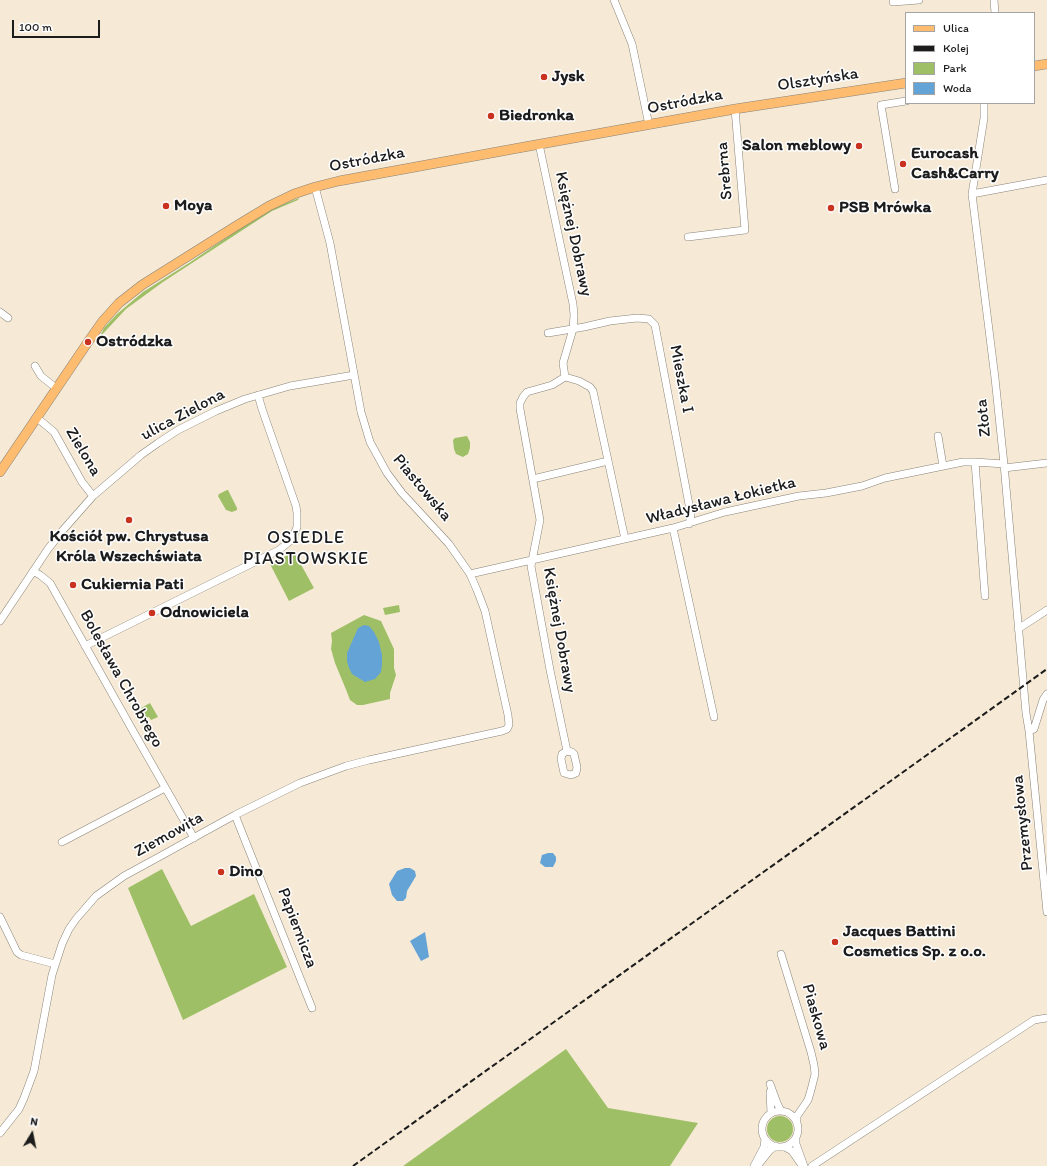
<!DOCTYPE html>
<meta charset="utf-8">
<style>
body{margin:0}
#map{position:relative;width:1047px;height:1166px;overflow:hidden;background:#f6ead6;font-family:Itim,sans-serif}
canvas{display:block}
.legend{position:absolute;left:905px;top:12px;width:130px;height:92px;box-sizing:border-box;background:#fff;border:1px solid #a4a4a4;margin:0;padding:5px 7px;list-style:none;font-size:12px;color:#1c1c1c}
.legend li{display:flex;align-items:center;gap:8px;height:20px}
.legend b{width:20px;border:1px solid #a4a4a4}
.north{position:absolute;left:12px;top:1114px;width:40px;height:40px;-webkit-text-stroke:3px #fff;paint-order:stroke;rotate:10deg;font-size:11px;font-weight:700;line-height:16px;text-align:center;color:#1c1c1c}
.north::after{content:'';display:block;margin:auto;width:14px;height:18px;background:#1c1c1c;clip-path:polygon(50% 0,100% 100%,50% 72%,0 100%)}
.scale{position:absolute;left:12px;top:20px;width:88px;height:18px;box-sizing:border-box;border:2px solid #1c1c1c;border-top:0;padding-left:5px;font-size:12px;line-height:14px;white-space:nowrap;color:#1c1c1c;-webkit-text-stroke:3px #fff;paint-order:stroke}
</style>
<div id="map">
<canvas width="1047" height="1166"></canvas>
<ul class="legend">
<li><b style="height:5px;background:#febc70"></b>Ulica</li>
<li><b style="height:5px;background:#1c1c1c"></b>Kolej</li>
<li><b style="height:11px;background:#9fbf67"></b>Park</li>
<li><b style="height:11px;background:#64a3d6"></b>Woda</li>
</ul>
<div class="north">N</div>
<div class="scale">100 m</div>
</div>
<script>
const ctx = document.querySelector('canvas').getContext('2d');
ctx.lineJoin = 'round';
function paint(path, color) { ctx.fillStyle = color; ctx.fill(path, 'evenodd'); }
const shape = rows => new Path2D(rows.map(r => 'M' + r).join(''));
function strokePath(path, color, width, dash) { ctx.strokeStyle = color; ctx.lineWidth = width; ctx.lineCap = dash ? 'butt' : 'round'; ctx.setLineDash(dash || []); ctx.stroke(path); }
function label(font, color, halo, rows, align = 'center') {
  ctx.font = font + ' Itim,sans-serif'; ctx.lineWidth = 3; ctx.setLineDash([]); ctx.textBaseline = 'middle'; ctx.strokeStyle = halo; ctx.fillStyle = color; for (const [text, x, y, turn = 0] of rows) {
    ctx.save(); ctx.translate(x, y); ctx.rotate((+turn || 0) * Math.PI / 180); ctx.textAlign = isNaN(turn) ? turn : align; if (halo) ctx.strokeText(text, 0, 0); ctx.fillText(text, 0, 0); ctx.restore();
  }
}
paint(shape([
 [299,198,298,200,272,211,255,222,163,282,126,309,99,338,104,328,117,314,143,292,189,263,251,221,274,208],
 [467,436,470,442,470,448,468,454,463,457,456,454,454,449,453,440,455,438],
 [227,490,228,490,237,508,237,510,232,512,226,510,218,496,219,494],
 [294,552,314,588,289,601,270,564],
 [399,605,400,612,385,615,383,608],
 [364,615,381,621,394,649,394,668,396,675,390,693,390,699,363,705,357,705,350,700,347,692,335,663,331,649,332,641,331,633],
 [150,703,158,717,151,720,149,717,146,718,141,708],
 [162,869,191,926,254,894,287,967,183,1020,128,888],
 [566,1049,608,1108,698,1123,670,1166,403,1166],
 '767 1129a13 13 0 1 1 26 0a13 13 0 1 1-26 0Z'
]), '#9fbf67');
paint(shape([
 [364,625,369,626,374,632,379,642,382,655,382,664,381,672,375,679,365,682,352,674,349,668,347,661,347,653,358,628],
 [548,853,553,853,556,857,556,861,553,867,545,867,540,863,542,855],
 [405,868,410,868,415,871,416,876,407,891,406,898,403,901,397,901,392,895,389,884,397,871],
 [425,932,429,957,421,961,410,941]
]), '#64a3d6');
const minor = shape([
 [614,0,632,44,649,125],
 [994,0,995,13],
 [893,2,919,0],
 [984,103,984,118,972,194,995,378,1004,464,1026,713,1029,731,1047,912],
 [539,144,573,304,574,315,573,329,563,363,565,377],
 [895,189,881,105,906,101],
 [972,194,1047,180],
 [688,237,745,230,735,109],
 [0,312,8,318],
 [548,333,584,327,610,321,637,318,649,319,655,325,691,515,689,524],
 [35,366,41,376,56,388],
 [565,377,552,385,527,392,523,397,520,403,520,409,540,520,531,566,550,670,567,751],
 [565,377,579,381,590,387,593,391,625,539],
 [938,436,943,466],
 [975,462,985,596],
 [1004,468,1047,463],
 [533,479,608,461],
 [93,496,141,455,158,443,178,430,216,411,245,399,290,386,354,375],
 [673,528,714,717],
 [33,571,40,575,50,583,133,731,194,838],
 [470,574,673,528,725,512,799,496,826,493,862,486,885,478,963,462,975,462,1004,464],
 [0,621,48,549,63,530,93,496,82,482,54,432,36,417],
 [1018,629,1047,610],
 [85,646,279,550,290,541,295,532,297,527,297,513,296,506,262,409,258,395],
 [1029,731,1034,729,1043,700,1047,694],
 [567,751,572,752,574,754,577,767,576,773,571,775,564,773,561,759,562,754,567,751],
 [235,815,312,1008],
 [62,842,165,788],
 [0,917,17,952,21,955,55,964],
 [781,954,811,1052,814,1065,815,1074,811,1090,808,1100,797,1116,797,1120],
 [770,1084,777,1103,781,1111],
 [770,1092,771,1113],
 '762 1129a18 18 0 1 1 36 0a18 18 0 1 1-36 0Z',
 [0,1133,19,1109,24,1098,34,1071,52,975,62,944,69,929,76,919,96,896,124,876,157,858,235,815,300,783,346,766,369,760,502,731,507,729,509,725,508,715,485,611,477,590,470,574,449,544,402,493,387,473,370,442,361,412,330,243,315,187],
 [796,1139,796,1144,804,1166],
 [785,1147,792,1151,801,1164],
 [758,1165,770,1150,776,1146],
 [754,1166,764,1147,765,1139],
 [812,1166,1034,1020,1047,1018]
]);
const major = shape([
 [1034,66,1047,64],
 [0,472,88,342,102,322,119,303,142,285,236,226,269,206,294,194,315,187,339,181,524,147,735,109,906,83]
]);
strokePath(minor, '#898379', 8);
strokePath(major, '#898379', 10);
strokePath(minor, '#fff', 7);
strokePath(major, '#febc70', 9);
strokePath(shape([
 [353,1166,1047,669]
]), '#1c1c1c', 2, [6, 3]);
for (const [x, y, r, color] of [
 [544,77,4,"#c8321e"],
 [491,116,4,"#c8321e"],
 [859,146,4,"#c8321e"],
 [903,164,4,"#c8321e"],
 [166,206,4,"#c8321e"],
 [831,208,4,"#c8321e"],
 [88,342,4,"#c8321e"],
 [129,520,4,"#c8321e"],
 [73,585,4,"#c8321e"],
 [152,613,4,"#c8321e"],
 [221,872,4,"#c8321e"],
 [835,942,4,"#c8321e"]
]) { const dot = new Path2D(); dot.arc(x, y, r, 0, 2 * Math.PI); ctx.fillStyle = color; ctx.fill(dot); strokePath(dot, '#fff', 1.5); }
label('bold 17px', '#1c1c1c', '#fff', [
 ["Jysk",552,77],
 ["Biedronka",499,116],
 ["Salon meblowy",851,146,"right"],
 ["Eurocash",911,154],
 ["Cash&Carry",911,174],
 ["Moya",174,206],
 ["PSB Mrówka",839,208],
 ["Ostródzka",96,342],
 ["Kościół pw. Chrystusa",129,537,"center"],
 ["Króla Wszechświata",129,557,"center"],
 ["Cukiernia Pati",81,585],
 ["Odnowiciela",160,613],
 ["Dino",229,872],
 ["Jacques Battini",843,932],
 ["Cosmetics Sp. z o.o.",843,952]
], 'left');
label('17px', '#1c1c1c', '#fff', [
 ["Olsztyńska",818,80,-9],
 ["Ostródzka",685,102,-11],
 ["Ostródzka",367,160,-11],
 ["Srebrna",725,171,-95],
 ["Księżnej Dobrawy",573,234,78],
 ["Mieszka I",681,379,79],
 ["ulica Zielona",183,415,-28],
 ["Złota",984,418,-96],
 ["Zielona",83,452,59],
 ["Piastowska",422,488,50],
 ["Władysława Łokietka",721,501,-14],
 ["Księżnej Dobrawy",559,630,80],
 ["Bolesława Chrobrego",121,679,61],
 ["Przemysłowa",1023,823,-96],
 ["Ziemowita",169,835,-29],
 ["Papiernicza",297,928,69],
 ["Piaskowa",816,1017,74]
]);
ctx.letterSpacing = '1px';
label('18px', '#1c1c1c', '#fff', [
 ["OSIEDLE",306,538],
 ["PIASTOWSKIE",306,559]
]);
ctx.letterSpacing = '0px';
</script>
